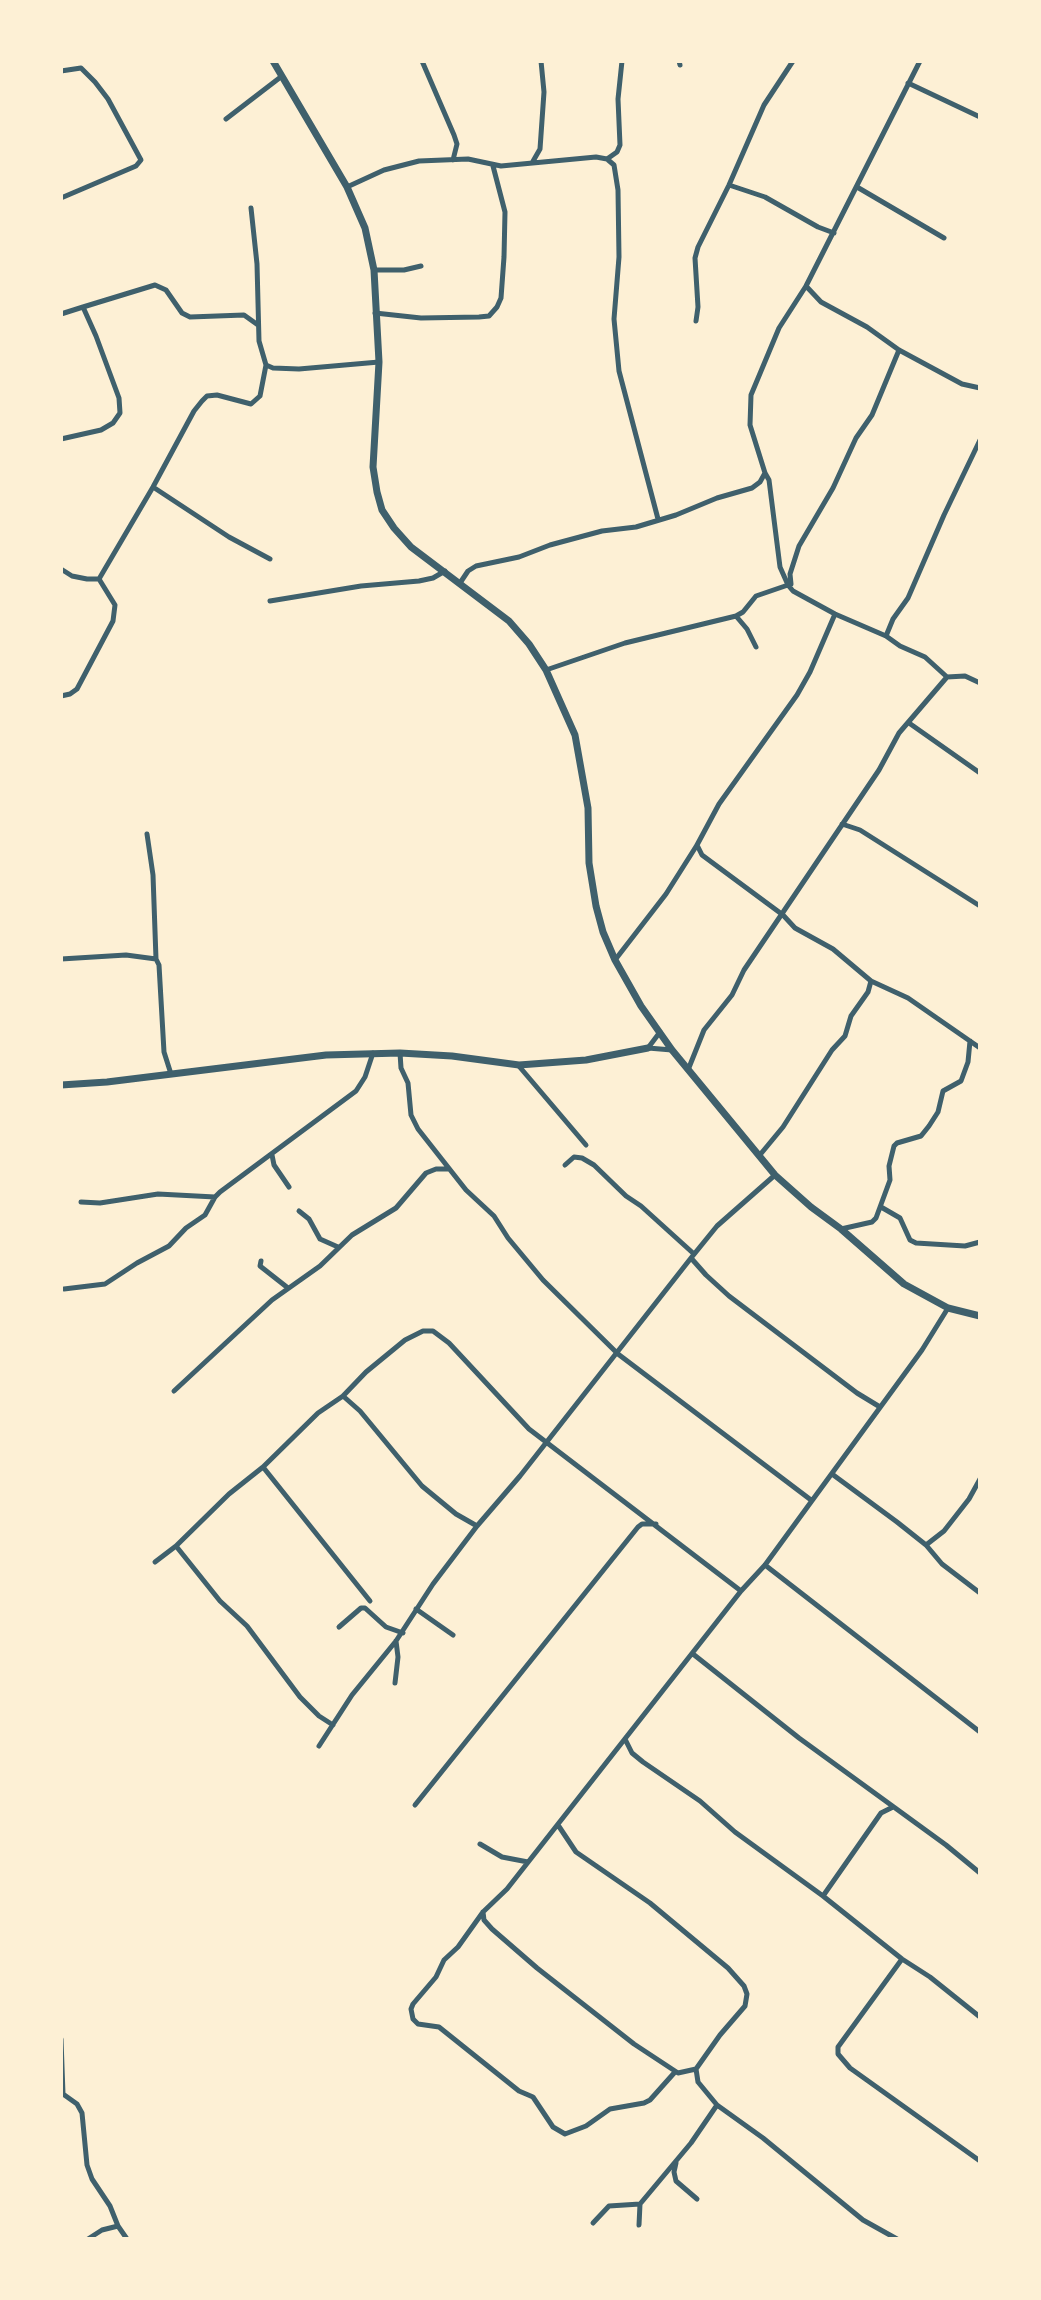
<!DOCTYPE html>
<style>
body{margin:0}
#map{position:relative;width:1041px;height:2300px;overflow:hidden;background:#fdf0d5;font-family:"Nunito Sans",sans-serif}
canvas{display:block}
.frame{position:absolute;inset:0;border:63px solid #fdf0d5;pointer-events:none}
</style>
<div id="map">
<canvas width="1041" height="2300"></canvas>
<div class="frame"></div>
</div>
<script>
const ctx = document.querySelector('canvas').getContext('2d');
ctx.lineJoin = 'round';
const shape = rows => new Path2D(rows.map(r => 'M' + r).join(''));
function strokePath(path, color, width, dash) { ctx.strokeStyle = color; ctx.lineWidth = width; ctx.lineCap = dash ? 'butt' : 'round'; ctx.setLineDash(dash || []); ctx.stroke(path); }
strokePath(shape([
 [422,61,454,135,457,144,453,160],
 [679,61,680,65],
 [61,71,81,68,95,82,108,99,141,160,136,166,61,198],
 [908,83,980,117],
 [226,119,282,76],
 [607,159,617,152,620,145,618,99,622,61],
 [532,163,540,149,544,92,541,61],
 [729,185,765,197,818,227,834,233],
 [347,187,384,170,419,161,468,159,501,166,596,157,607,159,614,165,618,190,619,257,614,319,619,371,658,519],
 [857,187,944,238],
 [374,270,404,270,421,266],
 [806,286,821,302,867,327,899,350,962,384,980,388],
 [83,307,155,285,166,290,182,313,190,317,244,315,258,325],
 [375,313,421,318,479,317,489,316,497,307,501,298,504,257,505,212,493,166],
 [61,314,83,307,96,336,119,398,120,413,113,423,101,430,61,439],
 [696,321,698,307,695,258,698,247,729,185,764,105,793,61],
 [266,365,273,368,299,369,379,362],
 [153,487,229,537,270,559],
 [61,569,72,576,87,579,99,579],
 [99,579,153,487,194,411,202,401,207,396,217,395,251,404,260,396,266,365,259,341,257,264,251,208],
 [460,583,468,571,476,566,519,557,550,545,602,531,636,527,676,515,717,498,752,488,760,482,765,473],
 [791,584,790,574,799,546,833,488,856,438,872,415,899,350],
 [788,585,780,567,769,480,765,473,750,425,751,395,779,328,806,286,920,61],
 [270,601,361,586,419,581,433,578,445,571],
 [736,616,747,629,756,647],
 [886,636,893,619,908,598,944,515,980,440],
 [546,670,625,643,736,616,743,612,756,596,788,585,793,591,835,614,886,636,900,646,925,657,947,677],
 [61,696,70,694,77,689,113,621,115,605,99,579],
 [909,723,980,773],
 [842,824,860,830,980,906],
 [147,834,153,875,156,959],
 [697,845,702,855,783,915,795,928,833,949,871,981,908,998,980,1048],
 [61,959,126,955,156,959,159,965,164,1052,171,1074],
 [615,960,666,894,697,845,719,804,797,695,810,672,835,614],
 [648,1048,672,1050],
 [648,1048,660,1032],
 [400,1053,401,1068,408,1083,411,1115,418,1129,466,1190,494,1216,508,1238,543,1280,618,1354,811,1500],
 [518,1065,586,1145],
 [688,1070,704,1030,732,995,744,970,879,770,899,733,947,677,965,676,980,683],
 [272,1155,274,1165,289,1187],
 [759,1156,783,1127,832,1050,845,1036,851,1016,868,992,871,981],
 [565,1165,574,1157,582,1158,594,1165,626,1196,641,1206,694,1254],
 [81,1202,100,1203,158,1194,215,1197],
 [881,1207,900,1218,910,1240,916,1243,965,1246,980,1242],
 [299,1211,309,1219,320,1239,338,1247],
 [841,1229,872,1222,876,1218,890,1180,889,1166,894,1146,897,1143,921,1136,929,1126,938,1112,943,1091,961,1081,968,1062,970,1041],
 [691,1258,706,1275,729,1296,857,1393,880,1407],
 [261,1261,260,1266,288,1288],
 [64,1289,105,1284,137,1263,169,1246,186,1228,205,1215,215,1197,220,1192,356,1091,365,1077,373,1053],
 [174,1391,272,1300,320,1266,352,1235,396,1208,426,1173,436,1169,448,1169],
 [343,1396,360,1411,422,1486,456,1514,477,1526],
 [263,1467,370,1601],
 [832,1474,897,1522,926,1545,942,1564,980,1593],
 [926,1545,944,1531,969,1499,980,1479],
 [176,1546,220,1601,247,1626,300,1697,319,1716,333,1725],
 [155,1562,176,1546,229,1494,263,1467,318,1413,343,1396,366,1372,405,1340,423,1331,433,1331,449,1343,529,1429,741,1591],
 [765,1565,980,1732],
 [416,1609,453,1635],
 [339,1627,361,1608,365,1608,386,1627,403,1633],
 [693,1654,799,1738,946,1845,980,1873],
 [395,1683,398,1657,396,1641],
 [625,1739,632,1753,643,1762,700,1801,735,1832,823,1896,902,1959,930,1977,980,2017],
 [319,1746,352,1695,396,1641,433,1584,477,1526,520,1476,691,1258,717,1226,775,1175],
 [415,1805,638,1527,642,1524,656,1524],
 [480,1844,502,1857,528,1862],
 [823,1896,881,1813,893,1807],
 [483,1912,484,1920,492,1929,537,1968,634,2044,678,2073,696,2069,720,2035,745,2006,747,1994,744,1986,728,1968,650,1903,576,1852,558,1825],
 [902,1959,838,2047,838,2054,850,2068,980,2161],
 [61,2039,63,2094],
 [696,2069,698,2082,717,2105,763,2138,863,2220,897,2239],
 [675,2072,650,2100,644,2103,610,2109,586,2126,565,2134,553,2127,533,2097,519,2091,439,2027,418,2024,413,2019,411,2009,413,2004,436,1977,444,1960,458,1947,483,1912,507,1889,741,1591,765,1565,922,1350,948,1308],
 [63,2094,77,2104,82,2113,87,2165,92,2179,110,2206,118,2226,127,2239],
 [676,2163,674,2172,676,2181,697,2199],
 [593,2223,609,2206,640,2204,691,2143,717,2105],
 [639,2225,640,2204],
 [88,2239,102,2230,118,2226]
]), '#3f606c', 5);
strokePath(shape([
 [273,61,347,187,365,228,374,270,379,362,373,467,377,492,382,510,394,528,411,547,509,621,529,644,546,670,575,735,588,808,589,863,596,906,603,932,615,960,641,1006,672,1050,775,1175,811,1207,841,1229,904,1284,948,1308,980,1316],
 [61,1085,107,1082,326,1055,400,1053,452,1056,519,1065,586,1060,648,1048]
]), '#3f606c', 7);
</script>
